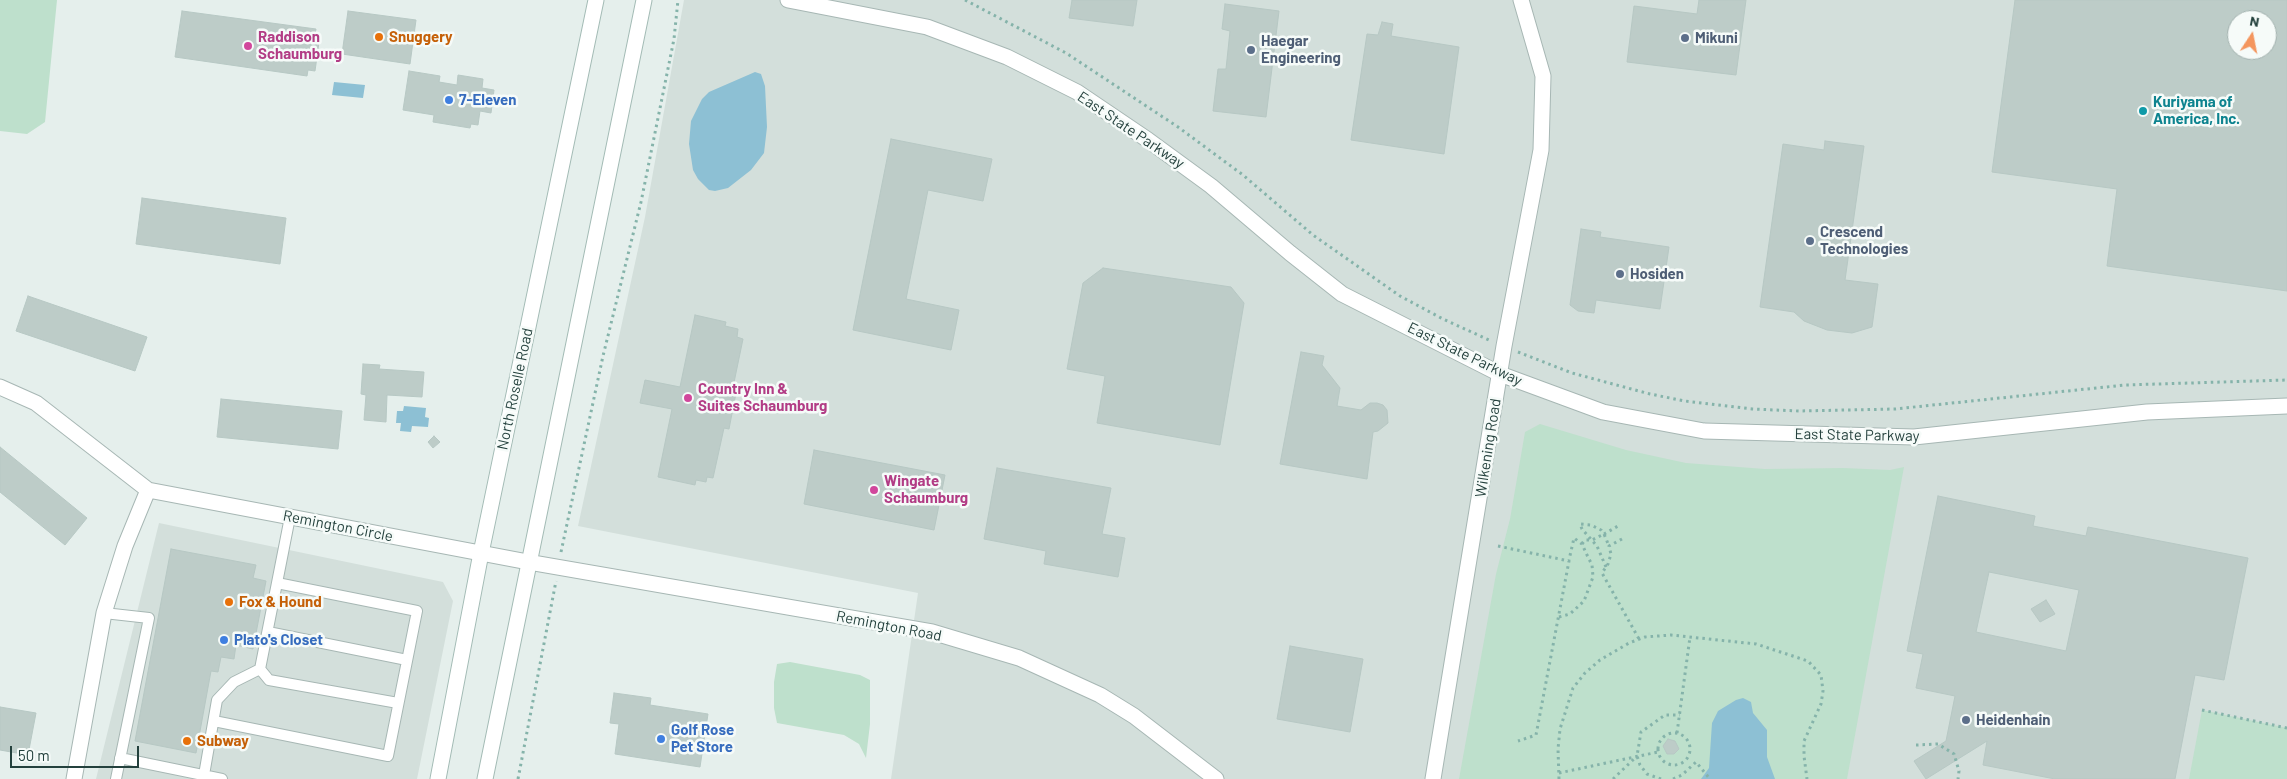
<!DOCTYPE html>
<style>
body{margin:0}
#map{position:relative;width:2287px;height:779px;overflow:hidden;background:#e5efec;font-family:Barlow,sans-serif}
canvas{display:block}
.north{position:absolute;left:2227px;top:10px;width:50px;height:50px;box-sizing:border-box;background:#f6fbf9;border:1px solid #a2b1ae;border-radius:50%;rotate:11deg;font-size:14px;font-weight:700;line-height:20px;text-align:center;color:#24413d}
.north::after{content:'';display:block;margin:auto;width:18px;height:22px;background:#f4965e;clip-path:polygon(50% 0,100% 100%,50% 72%,0 100%)}
.scale{position:absolute;left:10px;top:746px;width:129px;height:22px;box-sizing:border-box;border:2px solid #24413d;border-top:0;padding-left:6px;font-size:15px;line-height:18px;white-space:nowrap;color:#24413d;-webkit-text-stroke:4px #f6fbf9;paint-order:stroke}
</style>
<div id="map">
<canvas width="2287" height="779"></canvas>
<div class="north">N</div>
<div class="scale">50 m</div>
</div>
<script>
const ctx = document.querySelector('canvas').getContext('2d');
ctx.lineJoin = 'round';
function paint(path, color) { ctx.fillStyle = color; ctx.fill(path, 'evenodd'); }
const shape = rows => new Path2D(rows.map(r => 'M' + r).join(''));
function strokePath(path, color, width, dash) { ctx.strokeStyle = color; ctx.lineWidth = width; ctx.lineCap = dash ? 'butt' : 'round'; ctx.setLineDash(dash || []); ctx.stroke(path); }
function label(font, color, halo, rows, align = 'center') {
  ctx.font = font + ' Barlow,sans-serif'; ctx.lineWidth = 5; ctx.setLineDash([]); ctx.textBaseline = 'middle'; ctx.strokeStyle = halo; ctx.fillStyle = color; for (const [text, x, y, turn = 0] of rows) {
    ctx.save(); ctx.translate(x, y); ctx.rotate((+turn || 0) * Math.PI / 180); ctx.textAlign = isNaN(turn) ? turn : align; if (halo) ctx.strokeText(text, 0, 0); ctx.fillText(text, 0, 0); ctx.restore();
  }
}
paint(shape([
 [684,0,2287,0,2287,779,891,779,918,593,578,526,645,217],
 [2237,20,2267,20,2267,50,2237,50],
 [159,523,443,582,453,601,417,779,96,779]
]), '#d3dfdb');
paint(shape([
 [0,0,57,0,45,122,27,134,0,131],
 [1540,424,1626,450,1686,463,1765,469,1843,468,1890,470,1904,467,1847,779,1459,779,1496,574,1510,519,1525,432],
 [790,662,860,675,870,680,870,724,866,758,859,744,844,735,777,723,774,708,774,682,777,664],
 [2202,710,2287,728,2287,779,2189,779]
]), '#bee0cc');
paint(shape([
 [755,72,761,74,765,86,767,127,764,153,751,170,728,188,715,191,709,190,698,179,693,170,689,144,691,121,702,99,709,92],
 [334,82,365,85,363,98,332,95],
 [404,406,426,408,425,417,429,418,428,427,412,426,411,432,400,431,401,423,396,423,397,411,403,411],
 [1743,698,1751,702,1753,713,1767,730,1767,757,1775,779,1701,779,1709,768,1712,723,1718,711,1736,700]
]), '#8dc0d4');
const building = shape([
 [1072,0,1137,0,1133,26,1069,18,1072,0],
 [1699,0,1746,0,1736,75,1627,62,1634,6,1697,14,1699,0],
 [2015,0,2287,0,2287,291,2107,266,2117,189,1992,172,2015,0],
 [2237,20,2267,20,2267,50,2237,50,2237,20],
 [1225,4,1279,11,1266,117,1213,111,1218,69,1226,69,1230,31,1222,29,1225,4],
 [182,11,316,29,315,35,320,35,315,71,308,70,307,76,175,57,182,11],
 [348,11,416,20,410,64,342,54,348,11],
 [1382,22,1393,24,1391,36,1459,47,1444,154,1351,140,1367,34,1378,35,1382,22],
 [409,71,440,76,439,82,457,85,458,75,483,79,482,88,494,90,491,113,480,111,478,125,471,124,470,128,433,122,434,115,403,110,409,71],
 [891,139,992,159,983,201,928,190,906,299,959,310,951,350,853,330,891,139],
 [1825,141,1864,146,1845,280,1878,284,1872,327,1852,333,1827,330,1804,321,1794,312,1760,307,1783,144,1824,150,1825,141],
 [142,198,286,218,280,264,136,244,142,198],
 [1581,229,1601,232,1600,237,1669,247,1660,309,1596,300,1594,313,1578,311,1570,305,1581,229],
 [1103,268,1231,287,1244,303,1220,445,1097,423,1105,376,1067,369,1083,283,1103,268],
 [28,296,147,337,135,371,16,331,28,296],
 [695,315,726,322,725,326,738,329,737,337,743,339,732,392,736,393,729,429,724,428,713,478,707,477,706,482,696,480,695,485,658,477,672,409,640,403,645,380,680,387,695,315],
 [1301,352,1324,356,1322,365,1340,388,1337,406,1361,410,1370,403,1377,403,1383,405,1387,410,1388,423,1378,431,1373,432,1367,479,1280,464,1301,352],
 [363,364,380,365,379,369,424,372,422,397,387,395,386,422,364,420,366,395,361,394,363,364],
 [221,399,342,411,338,449,217,437,221,399],
 [434,436,440,442,433,448,428,442,434,436],
 [0,447,87,518,65,545,0,492,0,447],
 [814,450,945,475,934,530,804,504,814,450],
 [997,468,1111,488,1102,534,1125,538,1118,577,1044,564,1046,551,984,539,997,468],
 [1938,496,2035,516,2033,526,2086,536,2088,527,2248,558,2224,680,2195,675,2175,779,2055,779,1983,765,1987,741,1926,779,1914,761,1946,741,1955,696,1916,688,1923,654,1907,651,1938,496],
 [1989,572,2079,590,2066,651,1976,632,1989,572],
 [171,549,256,565,253,578,266,581,253,649,236,645,234,659,221,657,218,672,211,671,196,753,135,741,171,549],
 [2046,600,2055,614,2040,622,2031,609,2046,600],
 [1290,646,1363,659,1350,732,1277,719,1290,646],
 [614,693,651,698,650,705,708,714,700,767,615,754,619,724,610,723,614,693],
 [0,707,36,713,28,755,0,750,0,707],
 [1668,739,1675,741,1679,749,1674,754,1667,754,1663,746,1668,739]
]);
paint(building, '#bdccc8');
strokePath(building, '#b7c8c4', 1);
const service = shape([
 [104,613,149,618,116,779],
 [268,632,407,660],
 [260,669,269,680,398,703],
 [214,721,388,756,417,611,277,583],
 [120,758,222,779],
 [204,775,217,700,234,682,260,669,290,517]
]);
const minor = shape([
 [788,0,927,27,1007,57,1077,92,1148,140,1211,186,1290,253,1342,294,1500,374,1603,412,1704,431,1914,437,2147,412,2287,406],
 [0,387,36,403,148,490,528,562,932,632,1019,658,1100,695,1134,716,1216,779],
 [74,779,104,613,125,546,148,490],
 [1433,779,1504,346,1541,150,1543,76,1521,0]
]);
const secondary = shape([
 [438,779,481,553,596,0],
 [485,779,644,0]
]);
strokePath(service, '#a7b7b4', 12);
strokePath(minor, '#a7b7b4', 17);
strokePath(secondary, '#a3bbb5', 17);
strokePath(shape([
 [965,0,1066,53,1178,127,1243,175,1313,235,1400,296,1443,319,1489,340],
 [1518,352,1572,373,1650,394,1685,401,1752,409,1799,411,1895,409,2125,385,2287,380],
 [1622,539,1609,546,1611,554,1608,564,1602,573,1639,639],
 [1582,544,1585,540,1592,540,1604,534,1609,546],
 [1498,546,1569,561,1536,735,1518,741],
 [561,552,603,356,641,202,674,39,678,0],
 [1606,567,1597,546,1582,529,1580,524,1591,525,1601,530,1604,534,1618,526],
 [1559,617,1570,614,1584,601,1593,577,1592,565,1587,555,1582,544,1574,538,1569,560],
 [2202,710,2287,728],
 [1677,733,1690,637],
 '1658 749a16 16 0 1 1 32 0a16 16 0 1 1-32 0Z',
 [1916,745,1938,744,1954,754,1959,771,1958,779],
 [1559,773,1658,752],
 [518,779,556,581],
 [1559,779,1558,749,1560,729,1573,688,1585,673,1600,660,1629,643,1645,637,1671,635,1756,644,1808,661,1821,675,1823,691,1821,704,1804,741,1804,756,1807,779],
 [1613,779,1636,757],
 [1661,779,1647,774,1640,765,1637,756,1641,732,1665,715,1680,715],
 [1673,779,1682,775,1696,762,1710,779]
]), '#85b3aa', 3, [2.5, 4]);
strokePath(service, '#fff', 10);
strokePath(minor, '#fff', 15);
strokePath(secondary, '#fff', 15);
for (const [x, y, r, color] of [
 [379,37,5,"#e8710a"],
 [1685,38,5,"#5c6f8a"],
 [248,46,5,"#d1479c"],
 [1251,50,5,"#5c6f8a"],
 [449,100,5,"#3f7fe0"],
 [2143,111,5,"#0f9aa8"],
 [1810,241,5,"#5c6f8a"],
 [1620,274,5,"#5c6f8a"],
 [688,398,5,"#d1479c"],
 [874,490,5,"#d1479c"],
 [229,602,5,"#e8710a"],
 [224,640,5,"#3f7fe0"],
 [1966,720,5,"#5c6f8a"],
 [661,739,5,"#3f7fe0"],
 [187,741,5,"#e8710a"]
]) { const dot = new Path2D(); dot.arc(x, y, r, 0, 2 * Math.PI); ctx.fillStyle = color; ctx.fill(dot); strokePath(dot, '#f6fbf9', 2); }
label('bold 15px', '#b23c85', '#f6fbf9', [
 ["Raddison",258,37],
 ["Schaumburg",258,54],
 ["Country Inn &",698,389],
 ["Suites Schaumburg",698,406],
 ["Wingate",884,481],
 ["Schaumburg",884,498]
], 'left');
label('bold 15px', '#c56008', '#f6fbf9', [
 ["Snuggery",389,37],
 ["Fox & Hound",239,602],
 ["Subway",197,741]
], 'left');
label('bold 15px', '#4e5e75', '#f6fbf9', [
 ["Mikuni",1695,38],
 ["Haegar",1261,41],
 ["Engineering",1261,58],
 ["Crescend",1820,232],
 ["Technologies",1820,249],
 ["Hosiden",1630,274],
 ["Heidenhain",1976,720]
], 'left');
label('bold 15px', '#366cbe', '#f6fbf9', [
 ["7-Eleven",459,100],
 ["Plato's Closet",234,640],
 ["Golf Rose",671,730],
 ["Pet Store",671,747]
], 'left');
label('bold 15px', '#0d838f', '#f6fbf9', [
 ["Kuriyama of",2153,102],
 ["America, Inc.",2153,119]
], 'left');
label('15px', '#24413d', '#f6fbf9', [
 ["East State Parkway",1131,130,34],
 ["East State Parkway",1465,354,26],
 ["North Roselle Road",515,389,-78],
 ["East State Parkway",1857,435,1],
 ["Wilkening Road",1488,448,-81],
 ["Remington Circle",338,526,11],
 ["Remington Road",889,626,11]
]);
</script>
